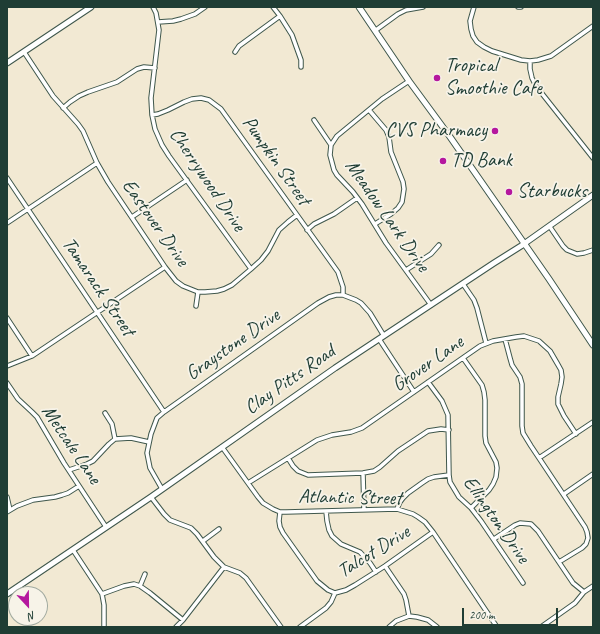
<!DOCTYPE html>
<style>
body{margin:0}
#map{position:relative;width:600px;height:634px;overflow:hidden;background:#f2e9d3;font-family:Caveat,sans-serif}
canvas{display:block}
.frame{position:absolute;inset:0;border:8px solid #1f3d34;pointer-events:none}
.north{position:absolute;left:8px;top:586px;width:40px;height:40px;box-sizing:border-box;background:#f7f3e8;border:1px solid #a1aaa0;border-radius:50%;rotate:158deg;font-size:11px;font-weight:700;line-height:16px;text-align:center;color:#1f3d34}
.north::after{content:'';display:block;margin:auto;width:14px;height:18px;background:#b5179e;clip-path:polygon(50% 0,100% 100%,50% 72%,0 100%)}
.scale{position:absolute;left:462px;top:608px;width:96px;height:18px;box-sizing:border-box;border:2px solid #1f3d34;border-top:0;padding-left:5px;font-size:12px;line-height:14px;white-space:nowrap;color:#1f3d34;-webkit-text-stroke:3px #f7f3e8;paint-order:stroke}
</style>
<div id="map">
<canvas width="600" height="634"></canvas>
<div class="frame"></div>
<div class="north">N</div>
<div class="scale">200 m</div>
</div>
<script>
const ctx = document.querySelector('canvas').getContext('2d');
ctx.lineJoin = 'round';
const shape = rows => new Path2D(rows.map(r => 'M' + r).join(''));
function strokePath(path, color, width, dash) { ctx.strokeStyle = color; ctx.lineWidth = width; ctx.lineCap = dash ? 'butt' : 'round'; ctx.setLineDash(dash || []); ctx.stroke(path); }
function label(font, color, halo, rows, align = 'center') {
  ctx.font = font + ' Caveat,sans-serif'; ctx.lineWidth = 3.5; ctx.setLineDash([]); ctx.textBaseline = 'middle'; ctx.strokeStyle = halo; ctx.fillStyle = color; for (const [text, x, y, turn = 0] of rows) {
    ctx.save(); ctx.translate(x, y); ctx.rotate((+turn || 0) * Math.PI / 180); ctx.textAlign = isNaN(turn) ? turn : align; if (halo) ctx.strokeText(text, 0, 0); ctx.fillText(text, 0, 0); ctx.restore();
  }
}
const street = shape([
 [153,7,156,13,159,30,151,98,152,115,155,129,162,145,169,156,251,269],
 [273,7,280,16,292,35,301,60,301,67],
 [474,7,470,21,471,29,473,36,477,42,484,47,492,51,521,60,530,61,538,60,551,56,593,26],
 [518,7,521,7],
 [158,22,173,21,181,19,195,14,205,7],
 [376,30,398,14,406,10,423,7],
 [24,52,53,96,78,124,83,131,97,163,108,182,165,267,176,281,183,286,198,292,205,292,217,291,224,289,232,285,251,269,261,260,268,251,279,230,288,222,297,215],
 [235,52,239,46,280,16],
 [530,61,530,69,532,78,536,86,593,158],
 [409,81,382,99,337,136,331,145,330,155,334,170,337,175,353,192,362,204,386,243,431,305],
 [63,108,70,102,79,96,88,92,117,82,137,69,144,67,155,68],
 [369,110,386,130,389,137,391,152,403,182,404,189,402,202,398,208,391,214,375,224],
 [152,115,158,114,168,110,184,102,192,99,201,98,209,100,221,109,338,272,343,287,343,295],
 [314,120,331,145],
 [7,178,164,412],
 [132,217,187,180],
 [7,223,97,163],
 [550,227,563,246,567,250,577,254,584,253,593,250],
 [307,230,314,224,334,214,357,198],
 [406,270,431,254,439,245],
 [463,284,474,300,477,308,486,343],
 [196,306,198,292],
 [7,318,32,356],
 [379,339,414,392],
 [505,339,510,358,512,365,520,377,522,384,522,426,523,433,531,446,585,527,587,532,588,538,586,544,582,548,559,562],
 [463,358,482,385,484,392,485,400,485,436,486,443,496,462,497,468,496,477,493,484,489,490,471,508],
 [7,366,32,356,165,267],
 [428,382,442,401,448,415,449,475,450,482,459,497,471,508,481,521,523,583],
 [7,383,18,399,32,412,37,417,64,463,106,527],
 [105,413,112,424,115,439],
 [222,447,258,497,263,503,273,509,280,512,286,512,397,509,413,514,418,517,425,522,433,532,497,627],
 [288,458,293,466,298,471,308,475,363,473,374,471,380,467,398,451,428,431,441,429,449,430],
 [539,458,593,422],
 [69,470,87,464,93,461,109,444,115,439,131,438,149,442],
 [363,473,364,510],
 [248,483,317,440,332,435,351,432,362,428,480,346,493,341,516,337,524,336,539,341,550,351,557,363,561,370,562,377,561,384,558,397,558,404,564,416,576,434],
 [162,489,150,468,147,453,151,434,157,418,164,412,318,303,329,297,336,295,343,295,356,300,361,303,370,313,384,336],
 [564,494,593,474],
 [7,497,10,510],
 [151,497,164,514,170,520,191,528,197,534,214,557,224,567,240,573,246,578,281,627],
 [397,509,400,502,403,498,408,493,422,483,428,479,434,477,449,475],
 [326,511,327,521,329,530,332,536,341,544,360,552,370,563,376,572],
 [7,512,17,506,33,500,55,497,62,495,68,493,79,486],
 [280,512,279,521,280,527,283,533,317,581,328,590,335,593,346,590,355,585,385,566,433,532],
 [494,539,515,525,520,523,531,524,538,531,573,583,584,592],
 [203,541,219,529],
 [73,550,102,594,104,605,104,627],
 [385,566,404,594,406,600,409,616],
 [140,586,145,574],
 [102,594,124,586,134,584,140,586,150,593,183,620],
 [176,627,183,620,224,567],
 [300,627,326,608,331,602,335,593],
 [389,627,396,621,409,616,417,617,428,620,437,627],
 [541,627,575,603,584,592,593,586]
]);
const secondary = shape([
 [359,7,409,81,448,134,549,279,593,345],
 [7,63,91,7],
 [7,594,151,497,335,368,494,263,521,246,593,195]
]);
strokePath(street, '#3f574c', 5.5);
strokePath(secondary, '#3f574c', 7);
strokePath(street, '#fff', 3.5);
strokePath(secondary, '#fff', 5);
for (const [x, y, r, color] of [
 [437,78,4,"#b5179e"],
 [495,131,4,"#b5179e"],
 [443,161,4,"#b5179e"],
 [509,192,4,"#b5179e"]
]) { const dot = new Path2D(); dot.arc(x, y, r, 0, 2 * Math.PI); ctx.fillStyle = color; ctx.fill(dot); strokePath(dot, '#f7f3e8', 1.5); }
label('20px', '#1f3d34', '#f7f3e8', [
 ["Tropical",445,66],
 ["Smoothie Cafe",445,89],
 ["CVS Pharmacy",487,131,"right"],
 ["TD Bank",451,161],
 ["Starbucks",517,192]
], 'left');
label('20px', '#1f3d34', '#f7f3e8', [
 ["Pumpkin Street",276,161,55],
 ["Cherrywood Drive",207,180,56],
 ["Meadow Lark Drive",387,216,55],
 ["Eastover Drive",155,223,55],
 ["Tamarack Street",98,287,56],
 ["Graystone Drive",233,345,-35],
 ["Grover Lane",428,364,-35],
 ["Clay Pitts Road",290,380,-35],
 ["Metcale Lane",71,445,56],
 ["Atlantic Street",350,498,1],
 ["Ellington Drive",496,520,55],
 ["Talcot Drive",374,552,-32]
]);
</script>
